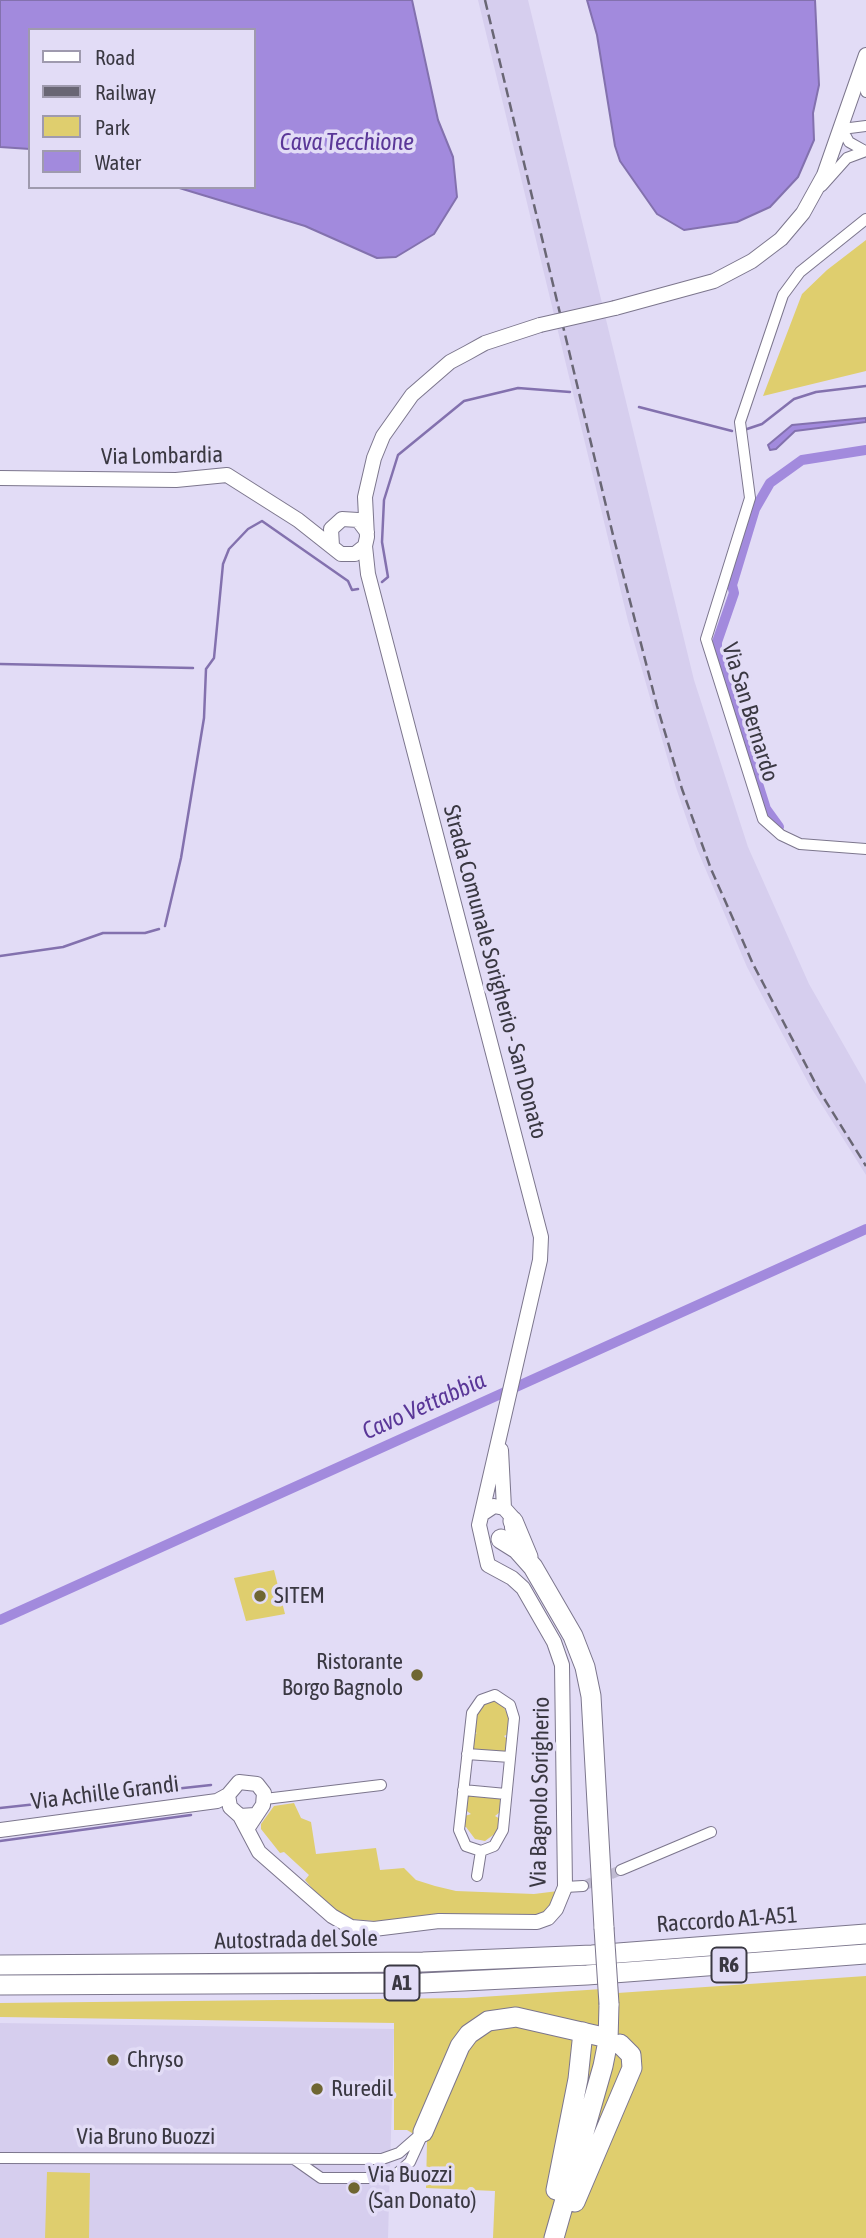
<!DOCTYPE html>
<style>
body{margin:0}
#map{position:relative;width:866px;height:2238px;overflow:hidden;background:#e2dcf6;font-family:"Asap Condensed",sans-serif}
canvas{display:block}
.legend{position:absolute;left:28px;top:28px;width:228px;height:161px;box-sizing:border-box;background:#e2dcf6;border:2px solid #9f9aae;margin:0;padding:9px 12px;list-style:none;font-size:21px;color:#3a3842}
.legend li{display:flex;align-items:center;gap:14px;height:35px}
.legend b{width:35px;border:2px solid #9f9aae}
</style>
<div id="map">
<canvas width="866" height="2238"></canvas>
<ul class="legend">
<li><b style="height:9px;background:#fff"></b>Road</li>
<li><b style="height:9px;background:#696674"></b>Railway</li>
<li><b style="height:19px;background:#dfce6e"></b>Park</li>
<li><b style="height:19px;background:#a28add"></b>Water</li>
</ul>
</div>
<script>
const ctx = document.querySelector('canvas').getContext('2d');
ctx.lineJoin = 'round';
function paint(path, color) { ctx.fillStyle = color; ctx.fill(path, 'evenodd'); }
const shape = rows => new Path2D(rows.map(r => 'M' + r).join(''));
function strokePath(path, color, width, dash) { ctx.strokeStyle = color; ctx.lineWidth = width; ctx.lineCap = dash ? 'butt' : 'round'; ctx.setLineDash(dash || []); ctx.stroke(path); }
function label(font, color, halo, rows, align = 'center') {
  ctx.font = font + ' "Asap Condensed",sans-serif'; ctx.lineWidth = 7; ctx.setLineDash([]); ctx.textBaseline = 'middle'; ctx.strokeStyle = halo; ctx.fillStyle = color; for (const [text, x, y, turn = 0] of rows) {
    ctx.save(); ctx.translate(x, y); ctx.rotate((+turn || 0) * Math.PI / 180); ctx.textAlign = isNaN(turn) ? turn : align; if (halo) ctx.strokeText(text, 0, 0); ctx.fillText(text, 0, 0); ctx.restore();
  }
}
paint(shape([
 [478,0,528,0,694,680,748,847,809,984,866,1084,866,1175,810,1086,747,967,697,849,676,788,628,621],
 [0,2023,394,2029,388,2238,0,2238]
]), '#d6ceee');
paint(shape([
 [866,240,866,371,763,396,802,294,827,270],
 [274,1570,285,1614,246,1621,234,1578],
 [496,1701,504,1707,508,1716,512,1716,510,1733,504,1736,509,1741,508,1756,468,1753,470,1737,477,1733,471,1730,473,1712,488,1702],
 [465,1791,504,1796,500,1812,495,1816,502,1820,500,1830,485,1841,475,1839,466,1827,461,1827,465,1816,471,1814,464,1809],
 [294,1803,301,1818,311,1822,316,1854,376,1848,380,1870,404,1868,416,1880,435,1886,456,1891,534,1894,558,1891,550,1910,537,1917,388,1922,348,1919,322,1900,305,1880,309,1875,284,1852,280,1853,261,1829,261,1824,274,1806],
 [866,1976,866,2238,493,2238,495,2191,426,2188,427,2142,407,2130,394,2130,394,2023,0,2017,0,2003,466,1998,602,1989,603,1994],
 [47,2172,90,2173,89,2238,45,2238]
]), '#dfce6e');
const water = shape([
 [0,0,412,0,438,120,453,157,457,197,434,234,396,257,377,258,305,226,176,187,254,187,254,30,30,30,30,149,0,147,0,0],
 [587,0,815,0,819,85,813,113,814,140,798,177,770,207,737,222,684,230,657,214,620,161,615,146,597,35,587,0],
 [866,418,866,422,795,431,776,449,770,450,768,445,792,425,866,418]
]);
paint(water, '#a28add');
strokePath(water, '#8371ae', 2);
strokePath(shape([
 [639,407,732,431],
 [747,429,762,424,794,399,816,392,866,386],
 [382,582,388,577,382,542,384,500,398,455,464,401,518,388,570,392],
 [0,664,193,668],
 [165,926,181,858,204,718,206,669,214,658,223,564,229,549,248,529,262,521,348,581,352,590,358,589],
 [0,956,63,947,103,933,145,933,159,929],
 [0,1808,211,1785],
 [0,1841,191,1815]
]), '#8371ae', 2.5);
strokePath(shape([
 [779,827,766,809,717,653,717,642,734,593,732,585,755,509,770,483,802,460,866,450],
 [0,1620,866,1229]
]), '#a28add', 10);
strokePath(shape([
 [583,1886,621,1870]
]), '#c0bbd2', 10, [10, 5]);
const street = shape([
 [862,69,866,92],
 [865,151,849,142,842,129,866,126],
 [822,186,847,158,866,151],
 [866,219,800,272,783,295,740,422,750,498,706,639,763,819,781,835,800,844,866,849],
 [495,1695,510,1705,514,1718,503,1830,494,1846,481,1851,466,1846,459,1830,472,1713,481,1700,495,1695],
 [467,1754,510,1757],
 [463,1790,506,1794],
 [265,1799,381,1785],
 [621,1870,711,1832],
 [477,1876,481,1851],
 [565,1887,583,1886],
 [0,2158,382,2159,399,2153,423,2132],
 [294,2159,321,2178,392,2178,410,2162,421,2138]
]);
const secondary = shape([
 [615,308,714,281,752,261,781,239,803,213,824,175,866,55],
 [0,478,176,480,227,475,298,520,341,554,355,554,365,546],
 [332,546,331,529,342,519,358,520,367,532],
 [501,1450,504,1508],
 [482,1514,494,1506,504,1508,512,1517,512,1528],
 [240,1816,259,1852,332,1916,351,1927,374,1929,439,1921,537,1922,548,1918,556,1909,565,1887,562,1665,554,1642,523,1588,512,1578,488,1565,479,1525,540,1260,541,1237,368,574,365,546,367,537,365,497,374,458,383,436,412,395,450,362,467,353,485,343,540,325],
 [247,1829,263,1805,264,1793,257,1784,239,1782,228,1795,230,1807,240,1816,255,1815],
 [0,1830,217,1801,228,1795]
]);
const highway = shape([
 [513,1521,528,1557],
 [501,1539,517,1549,533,1567,573,1636,585,1667,591,1696,604,1928],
 [0,1965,423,1962,592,1955,866,1934],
 [0,1985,422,1983,587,1975,866,1954],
 [423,2132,460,2046,469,2034,488,2021,516,2017,599,2036],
 [556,2190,578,2079,583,2032],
 [575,2202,632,2068,631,2055,620,2044],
 [554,2238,603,2066,608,2041,609,2004]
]);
strokePath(street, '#7c768d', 12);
strokePath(secondary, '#7c768d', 16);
strokePath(highway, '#7c768d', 21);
strokePath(street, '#fff', 10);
strokePath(secondary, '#fff', 14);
strokePath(highway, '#fff', 19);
strokePath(shape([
 [485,0,613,535,657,706,682,789,711,869,753,964,820,1092,866,1166]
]), '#696674', 2.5, [10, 5]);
const secondaryBridge = shape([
 [540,325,615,308]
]);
const highwayBridge = shape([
 [604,1928,609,2004]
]);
strokePath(secondaryBridge, '#7c768d', 16, []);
strokePath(highwayBridge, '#7c768d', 21, []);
strokePath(secondaryBridge, '#fff', 14);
strokePath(highwayBridge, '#fff', 19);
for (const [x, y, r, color] of [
 [260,1596,7,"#6f6632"],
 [417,1675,7,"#6f6632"],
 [113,2060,7,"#6f6632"],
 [317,2089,7,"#6f6632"],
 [354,2188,7,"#6f6632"]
]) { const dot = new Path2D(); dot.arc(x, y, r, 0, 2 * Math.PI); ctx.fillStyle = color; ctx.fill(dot); strokePath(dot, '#e2dcf6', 2.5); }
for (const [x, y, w] of [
 [729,1965,35],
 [402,1983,35]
]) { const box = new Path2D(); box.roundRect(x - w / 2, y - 17.5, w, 35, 5); ctx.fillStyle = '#e2dcf6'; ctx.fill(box); strokePath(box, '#3a3842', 2); }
label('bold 21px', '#3a3842', null, [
 ["R6",729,1965],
 ["A1",402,1983]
]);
label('23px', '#3a3842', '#e2dcf6', [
 ["Via Lombardia",162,456,-1],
 ["Via San Bernardo",750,712,73],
 ["Strada Comunale Sorigherio - San Donato",495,972,75],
 ["Via Bagnolo Sorigherio",540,1792,-89],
 ["Via Achille Grandi",105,1793,-7],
 ["Raccordo A1-A51",727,1920,-4],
 ["Autostrada del Sole",296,1940,-1],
 ["Via Bruno Buozzi",146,2137]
]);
label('23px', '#3a3842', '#e2dcf6', [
 ["SITEM",274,1596],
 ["Ristorante",403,1662,"right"],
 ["Borgo Bagnolo",403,1688,"right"],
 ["Chryso",127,2060],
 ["Ruredil",331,2089],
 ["Via Buozzi",368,2175],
 ["(San Donato)",368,2201]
], 'left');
label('italic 24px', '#5a3798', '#e2dcf6', [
 ["Cava Tecchione",347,142],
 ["Cavo Vettabbia",424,1406,-24]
]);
</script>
